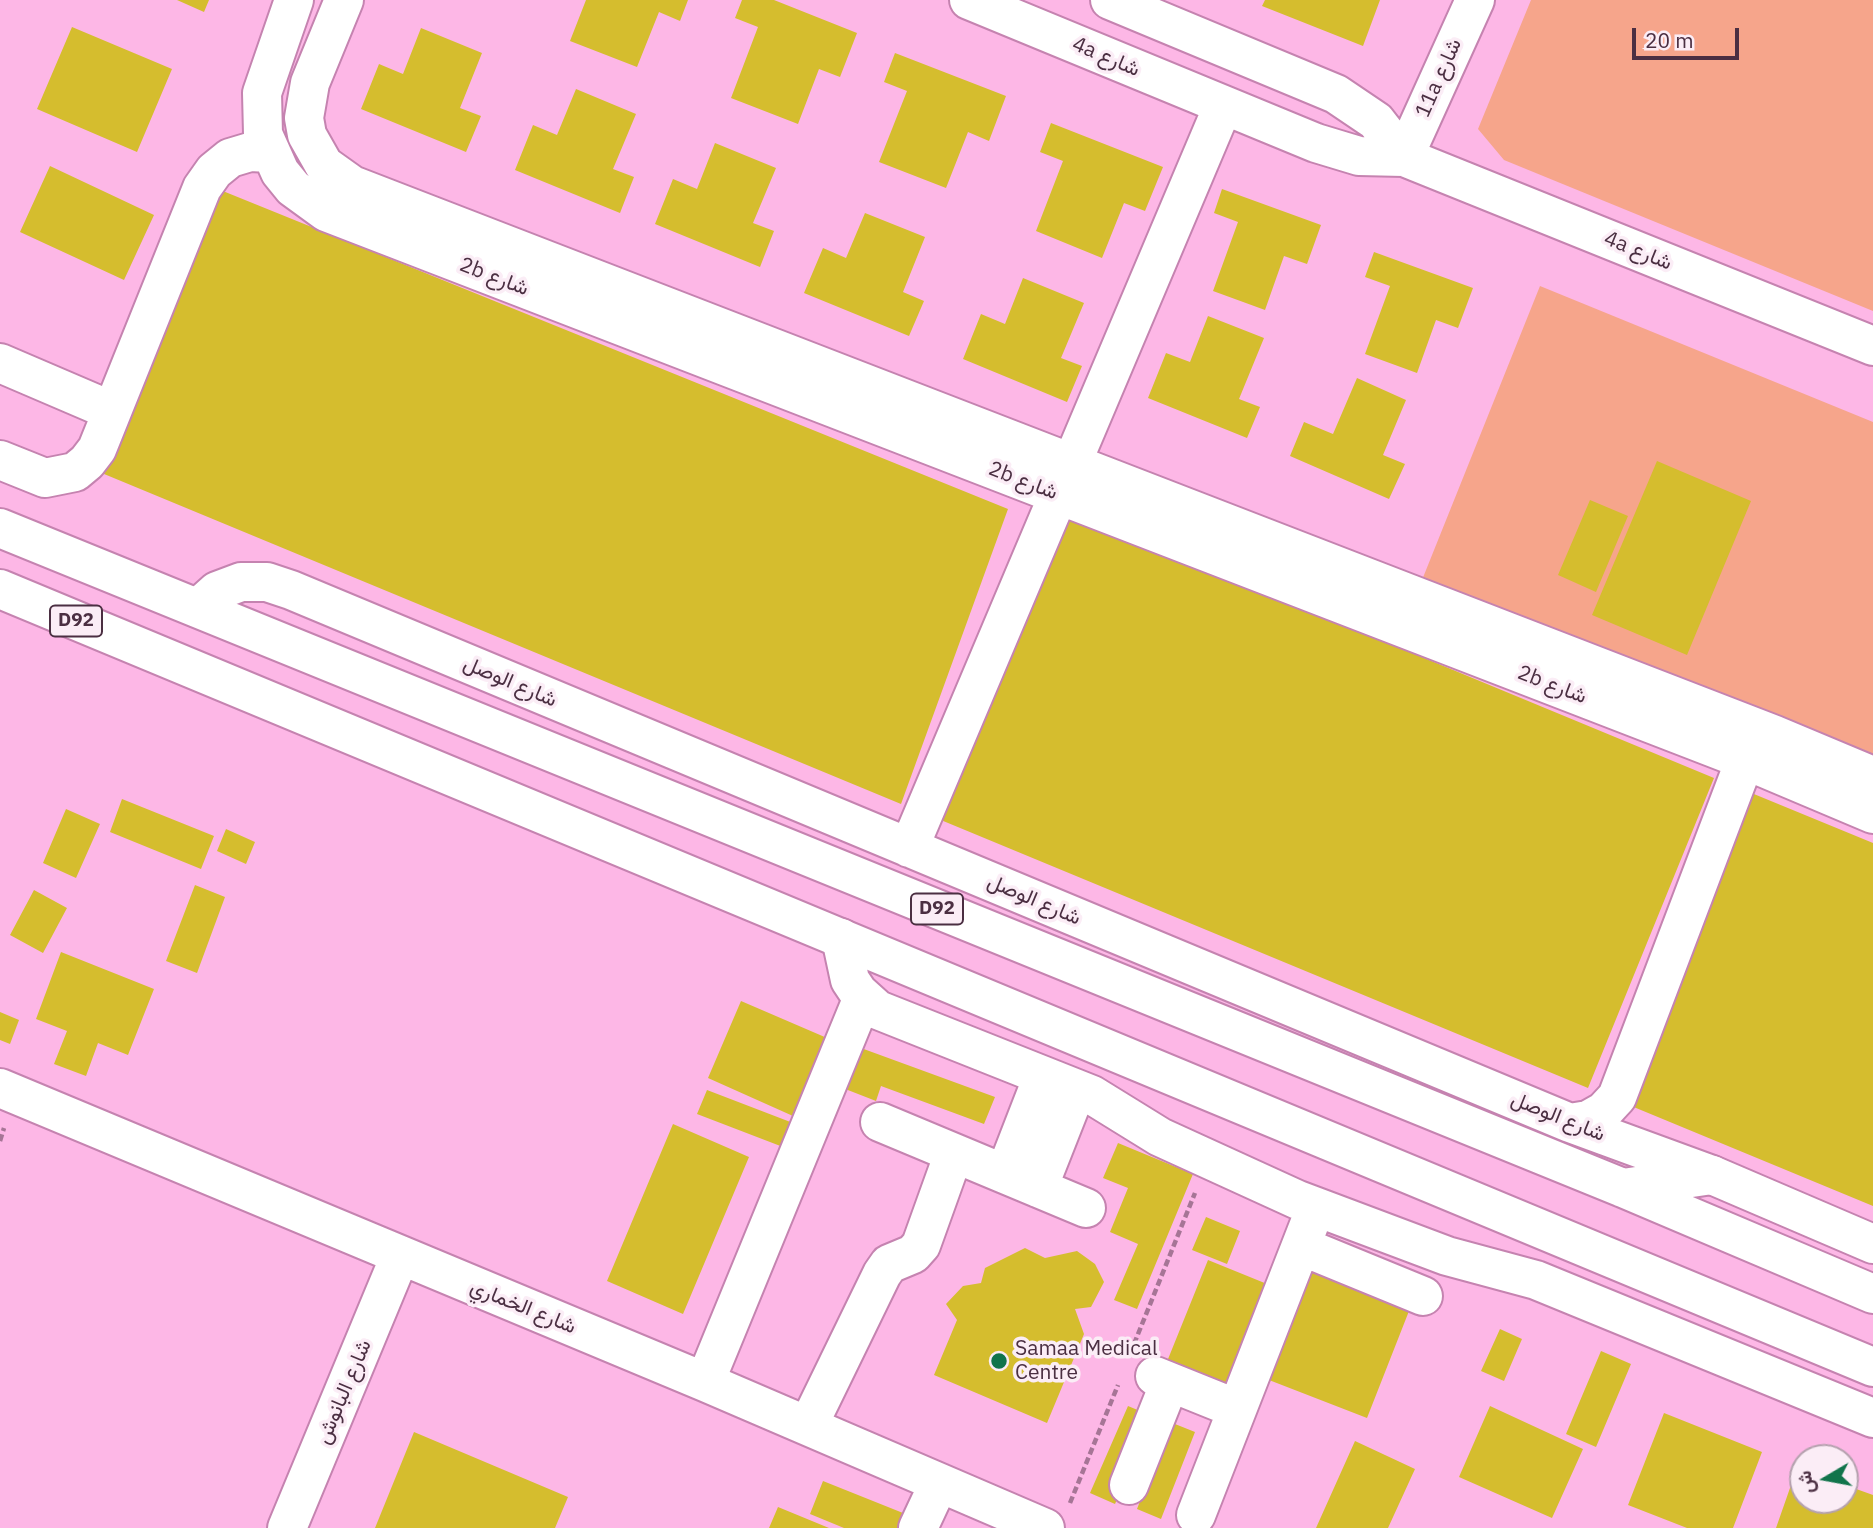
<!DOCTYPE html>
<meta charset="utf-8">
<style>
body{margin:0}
#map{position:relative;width:1873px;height:1528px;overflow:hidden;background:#fdb7e6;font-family:"IBM Plex Sans",Vazirmatn,sans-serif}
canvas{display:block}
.north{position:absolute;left:1789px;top:1444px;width:70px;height:70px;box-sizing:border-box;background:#fbedf6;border:2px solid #b5a1ae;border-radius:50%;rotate:260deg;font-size:19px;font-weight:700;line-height:28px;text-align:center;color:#4b2f42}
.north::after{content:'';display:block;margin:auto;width:24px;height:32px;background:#11744b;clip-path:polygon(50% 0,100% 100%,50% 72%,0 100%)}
.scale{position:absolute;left:1632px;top:28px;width:107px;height:32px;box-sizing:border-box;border:4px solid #4b2f42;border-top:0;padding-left:9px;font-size:21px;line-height:24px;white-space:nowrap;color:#4b2f42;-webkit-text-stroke:5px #fbedf6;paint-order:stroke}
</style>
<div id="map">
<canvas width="1873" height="1528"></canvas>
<div class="north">ش</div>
<div class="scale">20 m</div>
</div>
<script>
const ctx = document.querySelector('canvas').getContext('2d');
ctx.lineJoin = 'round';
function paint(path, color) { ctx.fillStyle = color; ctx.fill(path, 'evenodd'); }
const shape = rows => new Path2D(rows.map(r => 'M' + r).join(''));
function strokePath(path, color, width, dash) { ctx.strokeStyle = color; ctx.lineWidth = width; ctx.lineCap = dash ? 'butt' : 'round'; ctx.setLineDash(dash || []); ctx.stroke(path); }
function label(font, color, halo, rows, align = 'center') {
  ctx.font = font + ' "IBM Plex Sans",Vazirmatn,sans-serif'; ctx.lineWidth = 7; ctx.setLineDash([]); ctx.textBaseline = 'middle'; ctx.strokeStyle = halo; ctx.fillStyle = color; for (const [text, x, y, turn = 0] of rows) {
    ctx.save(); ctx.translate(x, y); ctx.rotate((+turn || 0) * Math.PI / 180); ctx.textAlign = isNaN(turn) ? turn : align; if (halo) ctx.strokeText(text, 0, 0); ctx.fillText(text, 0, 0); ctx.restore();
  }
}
paint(shape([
 [1531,0,1873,0,1873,311,1504,160,1478,129],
 [1540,286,1873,422,1873,770,1420,585]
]), '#f6a58b');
paint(shape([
 [177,0,209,0,204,12],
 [586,0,688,0,680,21,659,12,637,67,570,41],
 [742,0,774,0,857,33,840,77,819,69,798,124,731,98,758,27,735,18],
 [1265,0,1380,0,1363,46,1262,6],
 [72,27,172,69,137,152,37,109],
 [421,28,482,53,460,108,481,116,466,152,361,109,379,64,403,74],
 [895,53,1006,96,989,141,968,132,946,188,879,162,907,91,884,82],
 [576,89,636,114,613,169,634,177,620,213,515,170,533,125,557,135],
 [1051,123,1163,167,1145,211,1124,203,1102,258,1036,231,1063,161,1040,152],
 [715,143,776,168,753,223,774,231,760,267,655,224,673,179,697,189],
 [50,166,154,215,124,280,20,232],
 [208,185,1008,509,901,804,92,469],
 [1222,189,1321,225,1307,264,1284,256,1265,310,1213,291,1238,222,1214,213],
 [865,213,925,237,903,292,924,301,909,336,804,293,823,248,846,258],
 [1374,252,1473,288,1458,328,1436,320,1417,373,1365,354,1390,286,1365,277],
 [1023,278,1084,303,1061,358,1082,366,1067,402,963,359,981,314,1005,324],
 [1208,316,1264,338,1239,399,1260,407,1247,438,1148,398,1166,353,1190,362],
 [1357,378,1406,400,1383,455,1405,464,1389,499,1290,456,1304,422,1333,434],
 [1657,461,1751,501,1687,655,1592,615],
 [1590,500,1628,516,1596,592,1558,575],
 [1062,508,1714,778,1588,1088,936,818],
 [1749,792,1873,843,1873,1206,1624,1103],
 [122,799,214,836,201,869,110,832],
 [66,809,100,824,76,878,43,863],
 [226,829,255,842,246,864,217,851],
 [195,885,225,897,197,973,166,961],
 [34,890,67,908,43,953,10,935],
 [61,952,154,989,128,1055,98,1043,86,1076,54,1064,67,1031,36,1019],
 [741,1001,827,1038,793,1116,708,1078],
 [0,1012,19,1020,10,1044,0,1040],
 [850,1044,995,1097,984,1124,881,1086,876,1101,835,1085],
 [707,1090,793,1123,783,1147,697,1114],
 [673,1124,749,1157,683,1314,607,1281],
 [1118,1143,1193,1174,1137,1309,1114,1300,1138,1244,1110,1232,1128,1188,1103,1178],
 [1206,1217,1240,1231,1227,1264,1192,1250],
 [1025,1248,1045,1258,1077,1251,1095,1264,1104,1282,1091,1307,1075,1309,1084,1334,1047,1423,934,1375,957,1320,946,1304,963,1286,981,1283,985,1268],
 [1208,1260,1272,1286,1227,1395,1164,1369],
 [1312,1272,1409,1311,1367,1418,1269,1380],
 [1500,1329,1522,1339,1504,1381,1481,1371],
 [1601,1351,1631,1364,1596,1447,1566,1434],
 [1128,1406,1152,1416,1115,1504,1090,1493],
 [1490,1406,1583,1449,1552,1518,1459,1477],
 [1664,1413,1762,1452,1733,1528,1687,1528,1628,1505],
 [1170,1422,1195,1432,1161,1519,1137,1509],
 [414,1432,568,1497,555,1528,375,1528],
 [1355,1441,1415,1469,1388,1528,1316,1528],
 [1797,1468,1803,1470,1803,1500,1845,1500,1845,1485,1873,1495,1873,1528,1776,1528],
 [823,1481,903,1513,897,1528,844,1528,810,1514],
 [778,1507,829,1528,769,1528]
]), '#d5bd2e');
const minor = shape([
 [294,0,262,93,263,134,280,172,293,188,326,212,1745,760,1873,814],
 [344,0,310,83,304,118,307,135,324,165,352,185,1775,735,1873,776],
 [969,0,1316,143,1359,156,1404,157,1873,346],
 [1110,0,1336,94,1376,121,1404,157],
 [1404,157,1475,0],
 [0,363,112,411],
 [0,460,45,478,75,472,87,462,97,449,202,188,214,171,230,158,250,152,270,153],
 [198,608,217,591,241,582,267,582,291,590,1570,1123,1712,1175,1873,1244],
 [909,848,1223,106],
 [841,938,850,980,858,992,878,1010,1092,1095,1160,1137,1298,1200,1447,1256,1536,1280,1873,1418],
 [0,1088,705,1382,1045,1528],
 [880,1122,1086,1208],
 [1570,1123,1588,1120,1604,1111,1617,1097,1745,760],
 [1005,1174,1043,1076],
 [1038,1188,1077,1089],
 [1301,1246,1423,1296],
 [1155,1376,1237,1409],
 [705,1382,863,997],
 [808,1426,882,1274,889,1264,913,1254,921,1245,954,1153],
 [1129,1485,1170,1382],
 [1196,1515,1316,1207],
 [287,1528,400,1256],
 [918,1528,939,1483]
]);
const major = shape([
 [0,528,1623,1188,1873,1294],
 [0,589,1873,1367],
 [1623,1188,1712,1175]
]);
strokePath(minor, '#c583b0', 42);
strokePath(major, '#c583b0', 42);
strokePath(shape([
 [0,1141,4,1128],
 [1134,1344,1195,1193],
 [1070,1503,1118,1385]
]), '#a67596', 4.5, [7, 3.5]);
strokePath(minor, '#fff', 38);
strokePath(major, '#fff', 38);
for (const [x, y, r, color] of [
 [999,1361,9,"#11744b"]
]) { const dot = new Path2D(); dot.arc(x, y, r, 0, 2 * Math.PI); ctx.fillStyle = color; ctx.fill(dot); strokePath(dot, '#fbedf6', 2.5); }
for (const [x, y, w] of [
 [76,621,52],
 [937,909,52]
]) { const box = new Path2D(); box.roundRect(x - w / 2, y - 15.5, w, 31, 5); ctx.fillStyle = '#fbedf6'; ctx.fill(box); strokePath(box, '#4b2f42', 2); }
label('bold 19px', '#4b2f42', null, [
 ["D92",76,621],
 ["D92",937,909]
]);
label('21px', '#4b2f42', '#fbedf6', [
 ["4a شارع",1106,57,23],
 ["11a شارع",1439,78,-66],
 ["4a شارع",1638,251,22],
 ["2b شارع",494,277,21],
 ["2b شارع",1023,481,21],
 ["شارع الوصل",510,682,23],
 ["2b شارع",1552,685,21],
 ["شارع الوصل",1034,900,23],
 ["شارع الوصل",1558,1117,22],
 ["شارع الخماري",523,1307,22],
 ["شارع البانوش",344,1392,-67]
]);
label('21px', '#4b2f42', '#fbedf6', [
 ["Samaa Medical",1015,1349],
 ["Centre",1015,1373]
], 'left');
</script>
